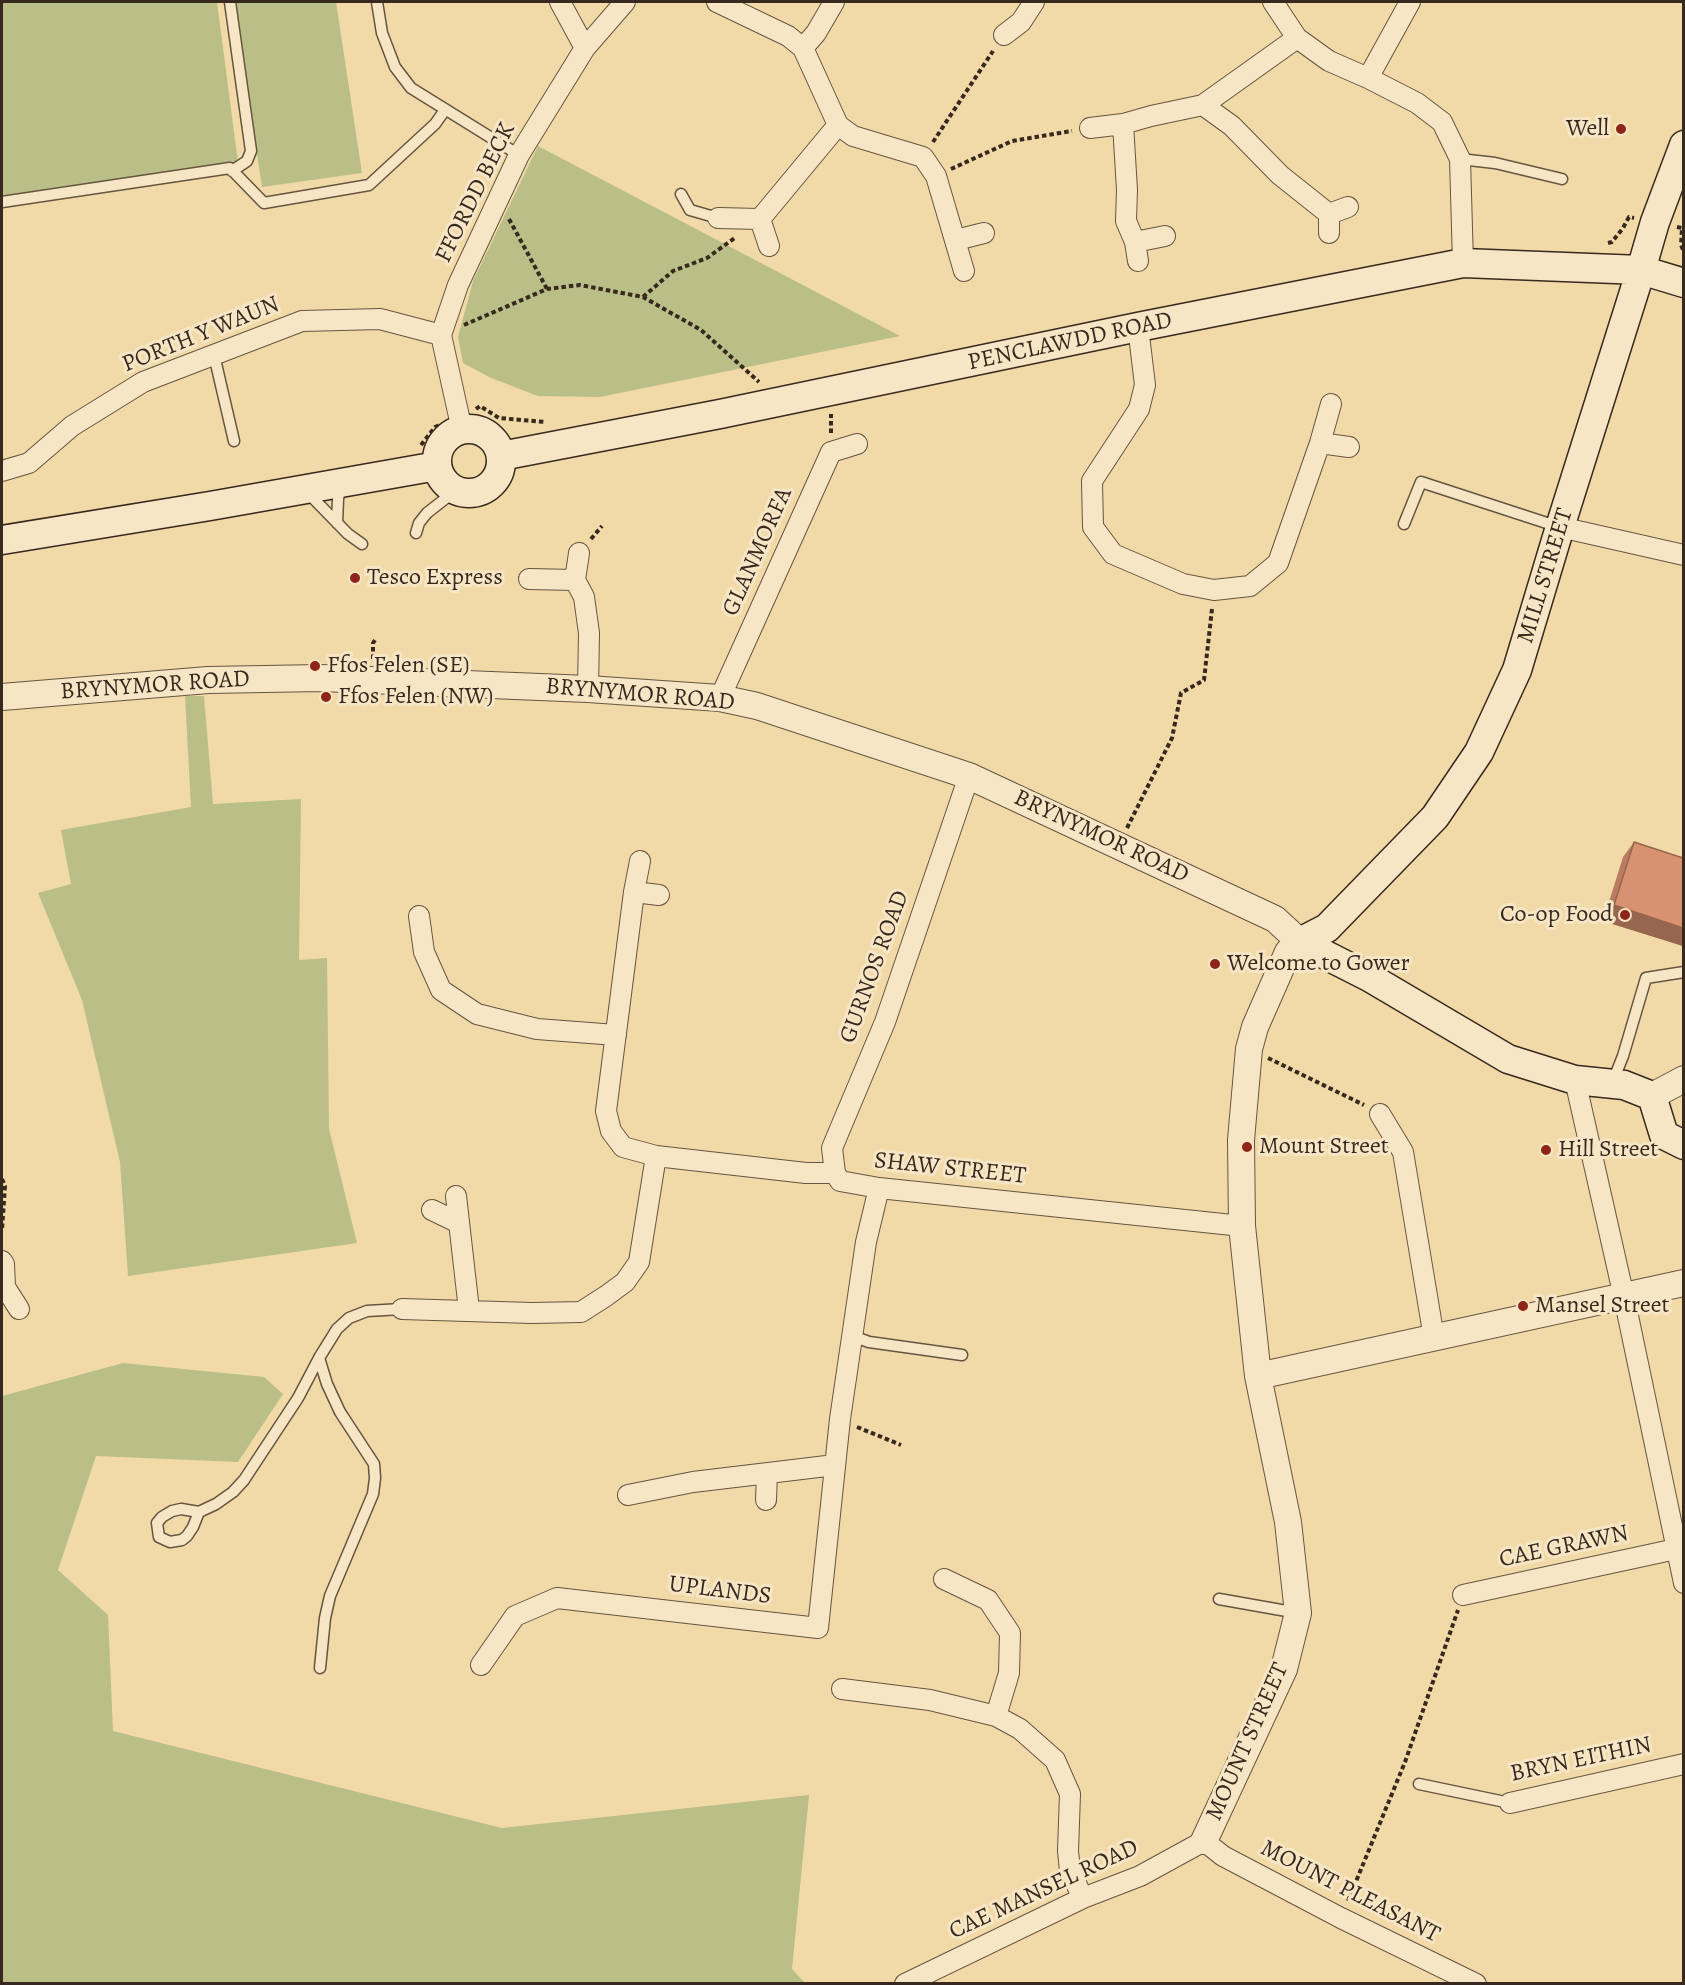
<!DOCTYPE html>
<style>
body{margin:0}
#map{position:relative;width:1685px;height:1985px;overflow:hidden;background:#f2d9a8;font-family:Alegreya,serif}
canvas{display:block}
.frame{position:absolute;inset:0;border:3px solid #38291e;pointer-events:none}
</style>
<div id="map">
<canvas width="1685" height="1985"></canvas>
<div class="frame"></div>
</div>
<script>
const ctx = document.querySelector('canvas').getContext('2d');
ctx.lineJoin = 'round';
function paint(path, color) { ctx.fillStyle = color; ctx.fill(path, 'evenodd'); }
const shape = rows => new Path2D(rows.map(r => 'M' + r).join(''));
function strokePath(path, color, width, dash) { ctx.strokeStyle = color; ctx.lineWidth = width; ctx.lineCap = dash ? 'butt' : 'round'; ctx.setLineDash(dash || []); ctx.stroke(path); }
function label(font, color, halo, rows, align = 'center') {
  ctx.font = font + ' Alegreya,serif'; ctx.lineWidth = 6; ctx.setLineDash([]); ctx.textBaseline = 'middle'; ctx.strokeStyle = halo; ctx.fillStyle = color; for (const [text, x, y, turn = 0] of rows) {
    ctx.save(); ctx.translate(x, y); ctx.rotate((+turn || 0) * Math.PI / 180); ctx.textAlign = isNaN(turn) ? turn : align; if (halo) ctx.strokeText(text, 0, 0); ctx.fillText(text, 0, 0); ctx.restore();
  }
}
paint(shape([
 [2,2,217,2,239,170,2,198],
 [234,2,336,2,362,173,262,187],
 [538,146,900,336,600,397,538,396,491,378,463,363,458,337,473,281],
 [185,696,204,696,213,804,301,799,299,960,327,958,329,1129,357,1243,128,1276,120,1162,82,1000,38,893,71,884,61,830,191,807],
 [123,1363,264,1377,283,1394,238,1462,96,1456,58,1570,108,1615,113,1731,502,1828,809,1795,792,1969,805,1983,2,1983,2,1396]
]), '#babf88');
const service = shape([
 [230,2,251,151,247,161,232,171],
 [377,2,382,33,395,67,411,88,519,155],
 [1460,159,1495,163,1562,179],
 [681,194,690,210,718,218],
 [2,202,230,168,264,203,369,185,435,124,445,110],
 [214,355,234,441],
 [306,491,348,534,362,544],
 [337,523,338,499,341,485],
 [1404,524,1421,482,1559,527],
 [416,533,419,523,427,513,455,491],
 [1613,1081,1623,1056,1646,978,1684,972],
 [852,1336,869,1342,962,1355],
 [199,1512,193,1527,187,1536,182,1540,170,1542,159,1537,157,1523,162,1517,172,1511,181,1509,199,1512,216,1504,233,1492,244,1480,298,1398,319,1358],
 [1219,1599,1298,1613],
 [320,1668,325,1618,330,1596,373,1494,375,1478,374,1464,340,1412,327,1384,319,1358,337,1329,349,1318,367,1311,402,1309],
 [1419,1784,1510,1803]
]);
const minor = shape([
 [560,2,585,48],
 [717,2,788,36,803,48,838,125,853,136,923,157,936,176,964,271],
 [1273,2,1297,38,1329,61,1368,78,1417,103,1442,122,1460,159,1463,263],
 [1004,35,1021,22,1034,2],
 [803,48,816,33,834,2],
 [1368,78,1410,2],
 [1203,105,1232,126,1280,175,1329,214,1329,233],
 [1123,124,1127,190,1126,221,1135,242,1138,261],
 [1090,128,1123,124,1151,116,1203,105,1297,38],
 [1329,214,1348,207],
 [718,218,760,219,838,125],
 [760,219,769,246],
 [956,240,984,233],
 [1135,242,1165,236],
 [1138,327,1145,385,1139,409,1092,481,1093,527,1113,554,1183,584,1214,590,1250,586,1278,563,1320,443,1331,404],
 [462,430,441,335,458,285,519,155,585,48,625,2],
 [1320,443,1349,447],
 [2,471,29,463,72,426,143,382,302,321,380,319,441,335],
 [1560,527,1684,555],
 [529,579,575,580,584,597,589,633,588,689],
 [575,580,579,553],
 [720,698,831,452,857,444],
 [640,861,634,892,606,1111,611,1131,623,1147,656,1156,806,1173,835,1173,840,1181,879,1188,1242,1226],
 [634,892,659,895],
 [419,916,424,952,441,990,477,1014,537,1029,616,1035],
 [1575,1080,1624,1297,1684,1583],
 [1380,1114,1403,1152,1434,1338],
 [835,1173,832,1148,885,1022,969,776],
 [456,1196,469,1310],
 [432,1210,459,1223],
 [2,1261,4,1264,5,1287,19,1309],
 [402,1309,532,1313,581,1312,606,1296,625,1282,639,1262,656,1156],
 [628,1495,693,1482,835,1465],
 [766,1500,767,1473],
 [944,1579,988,1600,1010,1633,1009,1673,996,1716],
 [1463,1595,1676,1549],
 [481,1665,515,1616,557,1598,818,1628,840,1419,866,1242,879,1188],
 [842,1689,930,1700,996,1716,1020,1729,1055,1760,1070,1794,1068,1851,1070,1871,1083,1898],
 [1510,1803,1684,1764],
 [905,1984,1083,1898,1140,1876,1204,1841,1223,1856,1341,1918,1476,1984]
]);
const tertiary = shape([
 [2,697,208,680,321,678,588,689,720,698,757,706,969,776,1275,919,1300,942,1288,952,1255,1027,1249,1049,1241,1140,1242,1226,1258,1376,1288,1522,1298,1613,1284,1669,1204,1841],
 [1652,1096,1684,1079],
 [1258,1376,1684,1283]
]);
const secondary = shape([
 '437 461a32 32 0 1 1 64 0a32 32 0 1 1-64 0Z',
 [501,456,720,414,1138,327,1463,263,1641,270,1684,283],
 [2,540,210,506,437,466],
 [1300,942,1327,928,1435,817,1479,752,1517,670,1560,527,1641,270,1655,222,1684,145],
 [1300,942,1369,977,1508,1059,1575,1080,1624,1085,1652,1096,1664,1135,1684,1145]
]);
strokePath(service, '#665540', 13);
strokePath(minor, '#665540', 22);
strokePath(tertiary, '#665540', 28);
strokePath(secondary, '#38291e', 31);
strokePath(shape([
 [933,142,993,51],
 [951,169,1012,141,1072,131],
 [509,219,547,289],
 [1677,227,1682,228,1681,245,1684,252],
 [1608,243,1612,242,1623,228,1629,217,1634,218],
 [643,297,673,271,707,258,736,237],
 [464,325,547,289,580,285,643,297,701,330,759,382],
 [476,409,480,406,499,418,545,422],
 [831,433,831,414],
 [421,445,435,427,442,424],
 [591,539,602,526],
 [373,659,373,643,375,640],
 [1127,828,1172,738,1181,693,1204,680,1212,609],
 [1268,1058,1364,1105],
 [2,1179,5,1186,2,1230],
 [857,1427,901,1445],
 [1348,1901,1405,1762,1458,1610]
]), '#38291e', 4, [4.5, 3]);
strokePath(service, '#f7e6c6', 10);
strokePath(minor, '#f7e6c6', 20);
strokePath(tertiary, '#f7e6c6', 26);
strokePath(secondary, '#f7e6c6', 28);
paint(shape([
 [1634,842,1683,858,1683,946,1603,921,1623,857]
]), '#ba7d61');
paint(shape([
 [1614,905,1683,928,1683,946,1603,921]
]), '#97664f');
const building = shape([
 [1634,842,1683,858,1683,928,1614,905,1634,842]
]);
paint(building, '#d89171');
strokePath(building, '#97664f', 1.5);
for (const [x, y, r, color] of [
 [1621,129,6,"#8f2418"],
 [355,578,6,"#8f2418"],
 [315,666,6,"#8f2418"],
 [326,697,6,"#8f2418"],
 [1625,915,6,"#8f2418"],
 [1215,964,6,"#8f2418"],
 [1247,1147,6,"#8f2418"],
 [1546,1150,6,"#8f2418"],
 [1523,1306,6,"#8f2418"]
]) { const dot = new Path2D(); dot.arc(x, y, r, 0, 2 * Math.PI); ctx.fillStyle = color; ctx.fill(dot); strokePath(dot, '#f7e6c6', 2); }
label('24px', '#38291e', '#f7e6c6', [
 ["Well",1609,129,"right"],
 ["Tesco Express",367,578],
 ["Ffos Felen (SE)",327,666],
 ["Ffos Felen (NW)",338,697],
 ["Co-op Food",1613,915,"right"],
 ["Welcome to Gower",1227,964],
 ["Mount Street",1259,1147],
 ["Hill Street",1558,1150],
 ["Mansel Street",1535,1306]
], 'left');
label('24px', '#38291e', '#f7e6c6', [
 ["FFORDD BECK",476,193,-64],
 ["PORTH Y WAUN",201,335,-22],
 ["PENCLAWDD ROAD",1070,342,-12],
 ["GLANMORFA",758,552,-66],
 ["MILL STREET",1546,576,-73],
 ["BRYNYMOR ROAD",155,686,-4],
 ["BRYNYMOR ROAD",640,695,5],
 ["BRYNYMOR ROAD",1101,837,25],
 ["GURNOS ROAD",875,967,-70],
 ["SHAW STREET",950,1169,6],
 ["CAE GRAWN",1564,1547,-12],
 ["UPLANDS",720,1591,7],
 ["MOUNT STREET",1248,1742,-66],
 ["BRYN EITHIN",1581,1760,-12],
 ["CAE MANSEL ROAD",1044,1890,-25],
 ["MOUNT PLEASANT",1350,1892,27]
]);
</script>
